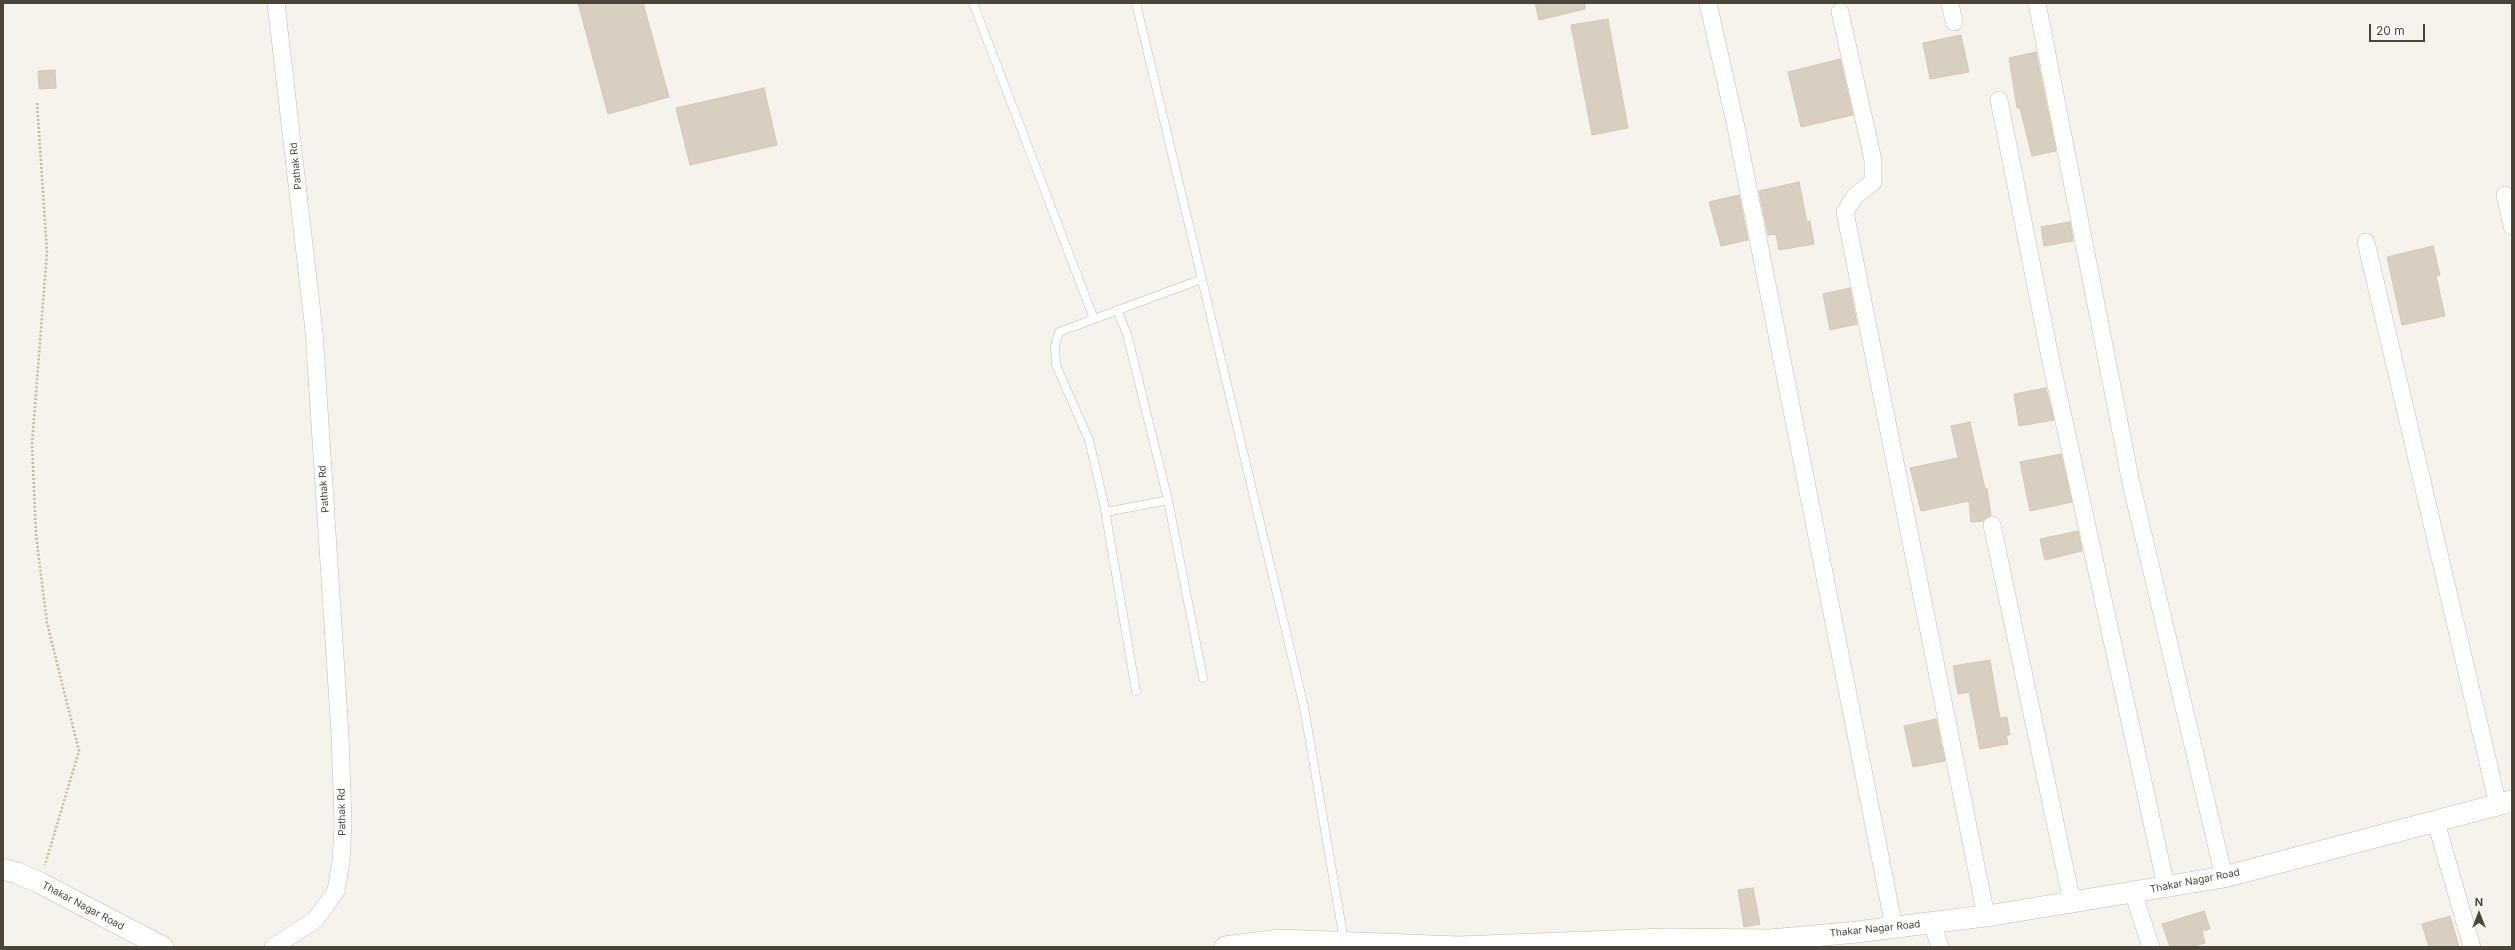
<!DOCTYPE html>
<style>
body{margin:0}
#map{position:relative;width:2515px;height:950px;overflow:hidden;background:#f6f3ec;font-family:Inter,sans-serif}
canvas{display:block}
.frame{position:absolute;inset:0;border:4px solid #4b4439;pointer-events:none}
.north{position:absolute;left:2459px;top:894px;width:40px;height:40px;-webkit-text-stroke:3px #fff;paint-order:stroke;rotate:0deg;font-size:11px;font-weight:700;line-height:16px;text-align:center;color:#4b4439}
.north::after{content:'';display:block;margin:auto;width:14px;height:18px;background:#4b4439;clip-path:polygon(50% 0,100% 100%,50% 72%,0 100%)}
.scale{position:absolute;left:2369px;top:24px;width:56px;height:18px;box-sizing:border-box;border:2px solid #4b4439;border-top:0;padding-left:5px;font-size:12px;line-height:14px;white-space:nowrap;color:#4b4439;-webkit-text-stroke:3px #fff;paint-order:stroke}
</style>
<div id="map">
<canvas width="2515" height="950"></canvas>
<div class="frame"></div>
<div class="north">N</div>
<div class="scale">20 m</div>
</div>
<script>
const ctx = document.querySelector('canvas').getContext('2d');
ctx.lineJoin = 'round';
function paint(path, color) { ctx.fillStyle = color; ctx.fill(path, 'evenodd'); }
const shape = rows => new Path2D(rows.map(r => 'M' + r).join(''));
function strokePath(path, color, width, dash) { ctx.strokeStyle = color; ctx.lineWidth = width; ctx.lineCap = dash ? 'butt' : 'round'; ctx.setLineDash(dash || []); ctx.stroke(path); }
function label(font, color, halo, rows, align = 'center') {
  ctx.font = font + ' Inter,sans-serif'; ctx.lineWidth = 3; ctx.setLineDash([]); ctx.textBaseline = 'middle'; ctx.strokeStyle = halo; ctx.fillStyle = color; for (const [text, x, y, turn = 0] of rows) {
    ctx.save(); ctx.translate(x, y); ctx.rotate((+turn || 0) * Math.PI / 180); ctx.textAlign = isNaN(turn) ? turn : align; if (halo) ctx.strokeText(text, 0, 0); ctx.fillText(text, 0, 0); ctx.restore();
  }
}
const building = shape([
 [578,3,643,3,669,97,608,114,578,3],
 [1535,3,1585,3,1585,9,1539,20,1535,3],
 [1608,19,1628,128,1592,135,1571,25,1608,19],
 [1961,35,1969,72,1930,79,1923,43,1961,35],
 [2036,52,2056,151,2032,156,2020,108,2017,108,2009,58,2036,52],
 [1840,59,1853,115,1801,127,1788,72,1840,59],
 [55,70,56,88,39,89,38,71,55,70],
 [764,88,777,145,690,165,676,108,764,88],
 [1799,182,1807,222,1810,221,1814,244,1779,250,1776,234,1768,235,1759,191,1799,182],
 [1739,195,1748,240,1721,246,1709,202,1739,195],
 [2070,222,2073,241,2044,246,2041,227,2070,222],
 [2433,246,2440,275,2436,276,2445,316,2402,325,2387,257,2433,246],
 [1850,288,1857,324,1830,330,1823,294,1850,288],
 [2046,388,2054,420,2019,426,2014,394,2046,388],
 [1970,422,1985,489,1987,489,1991,515,1983,521,1971,522,1969,501,1921,511,1910,468,1958,458,1951,426,1970,422],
 [2061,454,2072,502,2030,511,2020,462,2061,454],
 [2078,531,2082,551,2045,560,2040,539,2078,531],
 [1990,660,2000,718,2007,717,2010,735,2006,735,2008,744,1980,749,1969,692,1958,694,1953,666,1990,660],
 [1936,719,1945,761,1913,767,1904,726,1936,719],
 [1753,888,1760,924,1744,927,1738,890,1753,888],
 [2204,911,2210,929,2202,931,2205,943,2192,947,2170,947,2162,924,2204,911],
 [2450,916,2459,947,2429,947,2422,924,2450,916]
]);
paint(building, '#d8cfc1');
strokePath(building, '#d3c7b4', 1);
const service = shape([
 [973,3,1094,319],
 [1136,3,1304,707,1344,941],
 [1117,310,1127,334,1168,500,1203,678],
 [1106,512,1168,500],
 [1136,691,1104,504,1089,440,1056,365,1055,346,1059,332,1202,279]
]);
const minor = shape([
 [1708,3,1736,127,1894,927],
 [1950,3,1954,22],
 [2037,3,2131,483,2224,877],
 [1840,12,1873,160,1873,182,1855,196,1845,212,1986,916],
 [1999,100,2051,362,2166,886],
 [2505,195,2512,226],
 [2366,242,2498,805],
 [1992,525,2072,902],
 [2436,822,2472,947],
 [2133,892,2151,947],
 [1932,923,1940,947],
 [273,947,315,920,336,891,341,861,343,824,340,734,314,331,276,3]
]);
const tertiary = shape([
 [3,869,17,873,40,883,163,947],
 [1225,947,1280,940,1458,947,1665,939,1771,940,1857,932,1993,915,2224,877,2512,801]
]);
strokePath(service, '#c2bbae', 9);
strokePath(minor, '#c2bbae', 18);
strokePath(tertiary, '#c2bbae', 22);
strokePath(shape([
 [37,103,47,252,32,444,36,535,47,623,79,751,45,865]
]), '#c4b79f', 2.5, [2, 2]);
strokePath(service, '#fff', 8);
strokePath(minor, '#fff', 17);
strokePath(tertiary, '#fff', 21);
label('10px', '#4b4439', '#fff', [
 ["Pathak Rd",296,166,-96],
 ["Pathak Rd",324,489,-94],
 ["Pathak Rd",342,812,-91],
 ["Thakar Nagar Road",2195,881,-11],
 ["Thakar Nagar Road",83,906,28],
 ["Thakar Nagar Road",1875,929,-6]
]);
</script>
